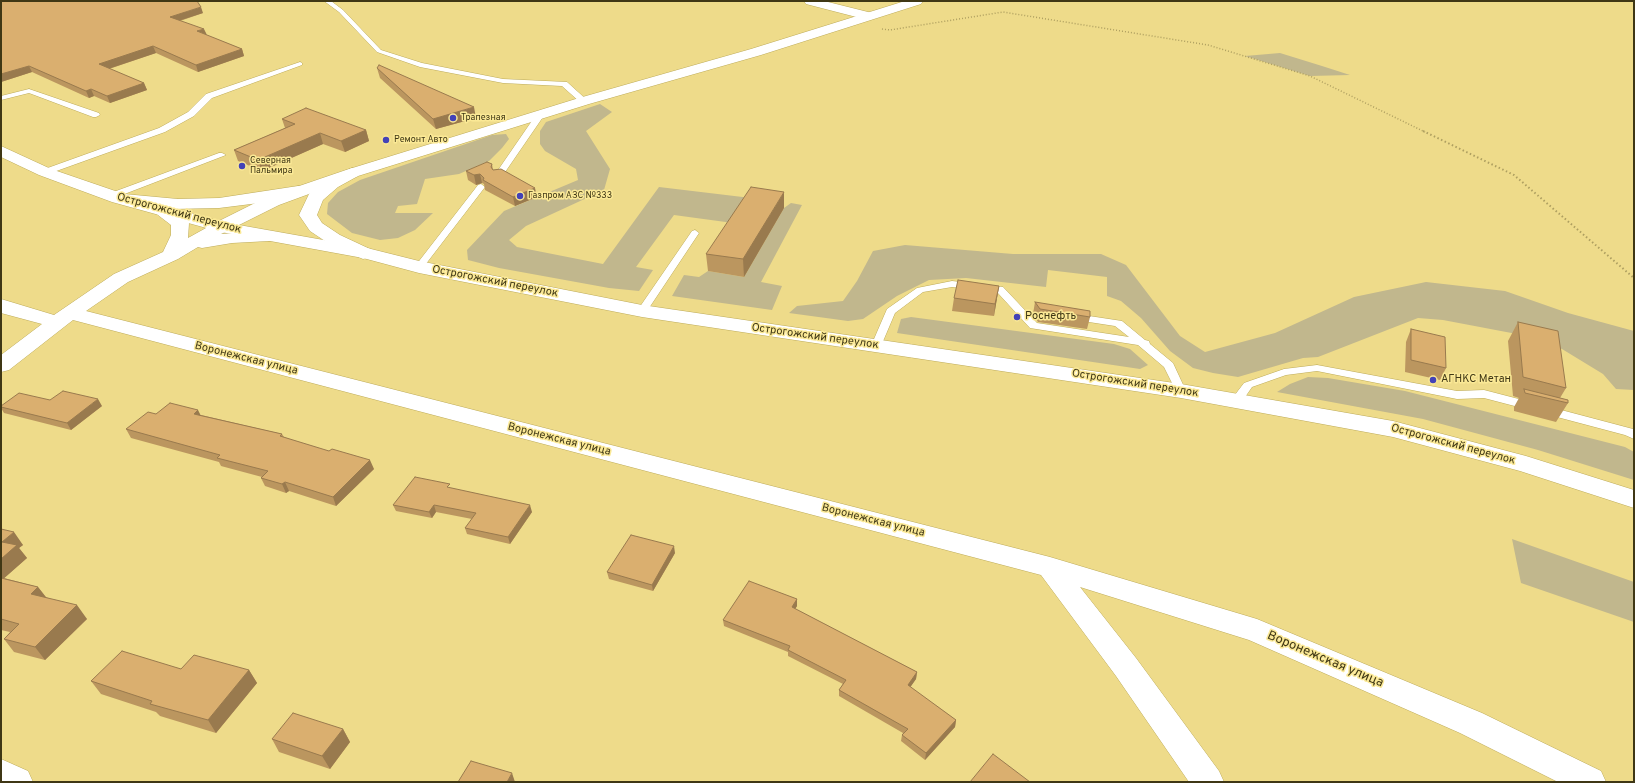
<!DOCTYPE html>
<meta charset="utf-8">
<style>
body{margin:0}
#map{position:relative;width:1635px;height:783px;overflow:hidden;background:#eedb8a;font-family:Overpass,sans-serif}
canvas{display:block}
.frame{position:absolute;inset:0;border:2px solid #3f3715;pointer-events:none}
</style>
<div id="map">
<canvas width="1635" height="783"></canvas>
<div class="frame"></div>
</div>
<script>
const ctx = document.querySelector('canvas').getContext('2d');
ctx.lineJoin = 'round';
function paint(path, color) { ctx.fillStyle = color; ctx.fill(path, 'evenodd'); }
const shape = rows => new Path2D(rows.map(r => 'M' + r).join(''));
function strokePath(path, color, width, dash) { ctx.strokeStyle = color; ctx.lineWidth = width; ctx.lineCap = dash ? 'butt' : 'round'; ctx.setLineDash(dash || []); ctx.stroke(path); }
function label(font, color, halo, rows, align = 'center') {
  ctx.font = font + ' Overpass,sans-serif'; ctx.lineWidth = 3; ctx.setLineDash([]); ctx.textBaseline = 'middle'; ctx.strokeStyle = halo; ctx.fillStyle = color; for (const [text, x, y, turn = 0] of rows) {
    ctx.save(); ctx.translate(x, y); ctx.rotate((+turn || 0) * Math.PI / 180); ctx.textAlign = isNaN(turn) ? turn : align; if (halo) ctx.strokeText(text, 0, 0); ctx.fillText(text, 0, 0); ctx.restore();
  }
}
paint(shape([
 [1280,53,1322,66,1350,75,1310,76,1245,56],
 [600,104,612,112,586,131,610,169,604,190,526,226,509,240,517,247,603,264,659,187,751,198,733,223,674,215,636,267,653,270,639,291,609,288,499,268,468,260,467,250,504,211,578,180,576,169,545,151,540,144,540,131,546,122],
 [506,134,509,139,502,148,489,161,459,174,425,179,417,204,398,206,395,213,433,213,415,230,398,238,380,240,352,233,327,214,328,203,338,192,360,180,492,135],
 [791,203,802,205,761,282,782,286,772,310,672,296,684,275,699,277,708,271,744,277,784,208],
 [905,245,1013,254,1101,254,1126,265,1180,336,1205,352,1275,333,1354,297,1426,282,1505,291,1568,313,1634,331,1634,390,1616,389,1603,374,1562,349,1522,335,1443,320,1418,318,1318,357,1303,358,1238,377,1213,373,1193,368,1170,351,1141,318,1121,301,1107,296,1107,277,1048,270,1046,287,966,278,929,280,897,296,863,319,848,321,789,313,797,306,843,301,857,281,873,251],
 [911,317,1114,344,1130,349,1148,365,1140,369,897,333,901,319],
 [1308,377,1328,378,1405,391,1625,447,1634,452,1634,480,1538,450,1423,419,1277,392,1290,384],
 [1512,539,1634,582,1634,622,1521,583]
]), '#c1b78d');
const lane = shape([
 [324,1,331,1,343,10,381,50,422,63,503,79,567,82,588,101,587,103,581,103,562,86,503,83,420,67,377,52,339,12,324,1],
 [300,62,302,63,302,65,212,98,194,116,165,132,48,174,42,174,41,172,42,170,159,128,188,112,206,94,300,62],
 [29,89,99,113,100,115,96,117,93,117,29,93,1,100,1,96,29,89],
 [538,112,544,112,545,114,501,178,495,178,494,176,538,112],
 [219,153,222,153,226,155,114,198,108,198,107,196,108,194,219,153],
 [481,184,485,187,422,269,416,269,414,267,416,265,478,185,481,184],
 [695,230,699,233,647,311,646,313,638,313,637,311,692,231,695,230],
 [952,281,1003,287,1037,323,1129,337,1115,326,1076,320,1071,317,1076,314,1122,321,1145,340,1149,341,1150,344,1173,363,1186,391,1185,393,1177,393,1164,367,1138,345,1030,328,997,292,952,287,923,292,895,313,881,346,880,348,872,348,871,346,887,309,917,288,952,281],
 [1317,365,1457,391,1484,390,1534,403,1536,406,1534,409,1530,410,1484,398,1457,399,1317,371,1286,375,1252,387,1241,403,1233,403,1231,400,1244,383,1284,369,1317,365],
 [1546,406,1633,429,1634,439,1625,435,1542,413,1540,410,1542,407,1546,406]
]);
const street = shape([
 [804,1,824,1,872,13,874,16,872,19,868,20,806,4,804,1],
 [352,168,358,170,360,173,358,176,338,187,323,200,317,215,322,223,340,235,370,249,372,253,370,257,363,259,328,243,310,231,299,215,309,194,326,179,352,168],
 [298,186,304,187,306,191,304,195,259,203,219,208,172,209,189,223,188,238,215,223,221,222,227,223,230,227,227,231,221,234,269,231,275,232,278,236,275,240,269,241,232,243,202,248,198,247,178,259,128,282,86,311,1050,557,1257,619,1482,713,1601,771,1606,782,1558,782,1460,733,1249,640,1080,587,1136,658,1219,771,1224,782,1189,782,1116,676,1041,575,73,320,9,370,1,372,1,355,42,324,1,313,1,299,54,315,114,274,163,252,171,235,171,225,158,215,155,211,158,207,118,203,115,199,118,195,124,194,178,199,219,198,298,186],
 [1,759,28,771,33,782,1,782,1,759]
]);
const secondary = shape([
 [905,1,923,1,921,4,761,55,589,104,358,176,279,205,239,225,363,247,419,261,642,305,1181,384,1393,421,1526,456,1634,490,1634,508,1520,471,1393,437,1181,398,642,317,419,273,363,258,221,232,112,202,39,175,1,157,1,146,51,169,124,194,219,221,267,197,346,170,579,98,751,49,905,1]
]);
strokePath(lane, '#bdab5a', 1);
strokePath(street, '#bdab5a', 1);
strokePath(secondary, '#bdab5a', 1);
strokePath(shape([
 [882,29,890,30,1003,12,1208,45,1310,76,1425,132]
]), '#ae9f60', 1.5, [1, 2]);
strokePath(shape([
 [1423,131,1514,175,1634,278]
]), '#ae9f60', 2, [1.5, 2.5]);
paint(lane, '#fff');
paint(street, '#fff');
paint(secondary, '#fff');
paint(shape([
 [1,1,203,13,180,21,206,35,242,49,244,56,198,72,156,53,109,69,144,83,147,90,110,103,94,96,89,98,32,72,1,82],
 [377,68,476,118,436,129,380,78],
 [282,119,366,130,369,141,345,152,323,144,262,171,238,161,234,150,285,128],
 [492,164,493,170,537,197,515,206,485,190,484,184,482,183,476,185,468,180,466,171],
 [784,208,744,277,708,271,706,254],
 [999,286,994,316,952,311,954,298],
 [1035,302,1090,317,1087,329,1038,322,1033,314],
 [1518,322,1566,388,1560,398,1568,403,1556,422,1514,411,1514,407,1519,398,1513,396,1508,341],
 [1411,329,1446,368,1440,380,1405,372,1406,342],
 [50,400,102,406,71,430,4,413,1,408,1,406],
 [156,414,201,415,282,434,284,437,374,469,336,506,289,491,286,493,265,486,261,478,262,477,221,466,219,462,131,438,126,429],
 [451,488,532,512,510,544,467,534,465,528,472,519,436,512,432,518,396,511,393,505],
 [1,529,23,545,19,548,27,558,4,578,38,587,46,597,87,619,45,660,14,652,4,639,10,632,1,630],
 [675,553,653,591,609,579,607,572],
 [797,599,797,606,795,609,917,672,916,679,910,687,956,720,955,727,925,760,901,741,902,735,903,733,839,696,839,690,843,684,788,656,788,652,724,626,723,620],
 [181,669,249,670,257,683,216,733,160,716,156,712,101,694,91,681],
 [343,729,350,742,330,769,279,752,272,739]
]), '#bb965f');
paint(shape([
 [201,7,203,13,172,23,170,17],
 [204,29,207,35,197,31],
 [153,46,156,53,102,71,99,64],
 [242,49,244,56,198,72,196,65],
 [29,66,32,72,1,82,1,74],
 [144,83,147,90,110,103,107,96],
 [91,89,94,96,89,98,86,91],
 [474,107,476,118,436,129,433,119],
 [366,130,369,141,345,152,341,141],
 [320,133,323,144,262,171,258,160],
 [480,174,482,183,476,185,474,175],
 [535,188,537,197,515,206,513,197],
 [784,192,784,208,744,277,743,259],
 [999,286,994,316,995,304],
 [98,399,102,406,71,430,67,423],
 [198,410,202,418,194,414],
 [370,460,374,469,336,506,333,497],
 [285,482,289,491,286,493,282,484],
 [434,505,436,512,432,518,429,512],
 [530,505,532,512,510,544,508,537],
 [14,532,23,545,19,548,27,558,1,581,1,559,2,542],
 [674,546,675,553,653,591,652,585],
 [38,587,48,600,31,594],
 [797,599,797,606,792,614,792,607],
 [77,605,87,619,45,660,35,647],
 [249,670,257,683,216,733,208,720],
 [917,672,916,679,907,692,908,685],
 [956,720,955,727,925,760,926,753],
 [343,729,350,742,330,769,322,756],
 [512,773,515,782,507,782]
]), '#997a4e');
const building = shape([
 [1,1,197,1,201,7,170,17,204,29,197,31,242,49,196,65,153,46,99,64,144,83,107,96,91,89,86,91,29,66,1,74,1,1],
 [379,65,474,107,433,119,377,68,379,65],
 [306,108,366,130,341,141,320,133,258,160,234,150,295,124,282,119,306,108],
 [487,162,492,164,491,167,493,170,501,169,535,188,513,197,483,180,484,178,480,174,474,175,466,171,487,162],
 [751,187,784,192,743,259,706,254,751,187],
 [958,280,999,286,995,304,954,298,958,280],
 [1035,302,1090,311,1090,317,1040,309,1035,302],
 [1518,322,1558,331,1566,388,1523,377,1518,322],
 [1411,329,1445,337,1446,368,1411,360,1411,329],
 [1524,389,1568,400,1568,403,1525,393,1524,389],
 [63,391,98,399,67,423,1,407,1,406,19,393,50,400,63,391],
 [170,403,198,410,194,414,282,434,280,436,329,451,332,449,370,460,333,497,285,482,282,484,261,478,268,471,217,458,220,455,126,429,148,412,156,414,170,403],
 [415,477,450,484,447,487,530,505,508,537,465,528,476,513,434,505,429,512,393,505,415,477],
 [1,529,14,532,2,542,17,545,1,559,1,529],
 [631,535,674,546,652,585,607,572,631,535],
 [1,578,38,587,31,594,77,605,35,647,4,639,19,624,1,619,1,578],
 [749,581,797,599,792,607,917,672,908,685,956,720,926,753,902,735,908,729,839,690,846,680,788,650,790,646,723,620,749,581],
 [122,651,181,669,194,655,249,670,208,720,150,704,152,701,91,681,122,651],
 [293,713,343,729,322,756,272,739,293,713],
 [993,754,1030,782,970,782,993,754],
 [471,761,512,773,507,782,458,782,471,761]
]);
paint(building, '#daaf6f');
strokePath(building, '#997a4e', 1);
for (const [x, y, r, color] of [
 [453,118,4,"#4342b7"],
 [386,140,4,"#4342b7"],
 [242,166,4,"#4342b7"],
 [520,196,4,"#4342b7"],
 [1017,317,4,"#4342b7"],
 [1433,380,4,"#4342b7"]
]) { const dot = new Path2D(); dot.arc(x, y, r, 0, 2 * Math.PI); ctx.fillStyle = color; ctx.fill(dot); strokePath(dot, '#fbe996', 1.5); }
label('9px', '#3f3715', '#fbe996', [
 ["Трапезная",461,118],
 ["Ремонт Авто",394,140],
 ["Северная",250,161],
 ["Пальмира",250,171],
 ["Газпром АЗС №333",528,196]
], 'left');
label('11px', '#3f3715', '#fbe996', [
 ["Острогожский переулок",179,214,15],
 ["Острогожский переулок",495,282,11],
 ["Острогожский переулок",815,337,8],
 ["Воронежская улица",246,359,14],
 ["Острогожский переулок",1135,384,9],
 ["Воронежская улица",559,440,14],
 ["Острогожский переулок",1453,445,15],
 ["Воронежская улица",873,521,14]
]);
label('11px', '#3f3715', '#fbe996', [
 ["Роснефть",1025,317],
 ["АГНКС Метан",1441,380]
], 'left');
label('13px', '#3f3715', '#fbe996', [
 ["Воронежская улица",1325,660,23]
]);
</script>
